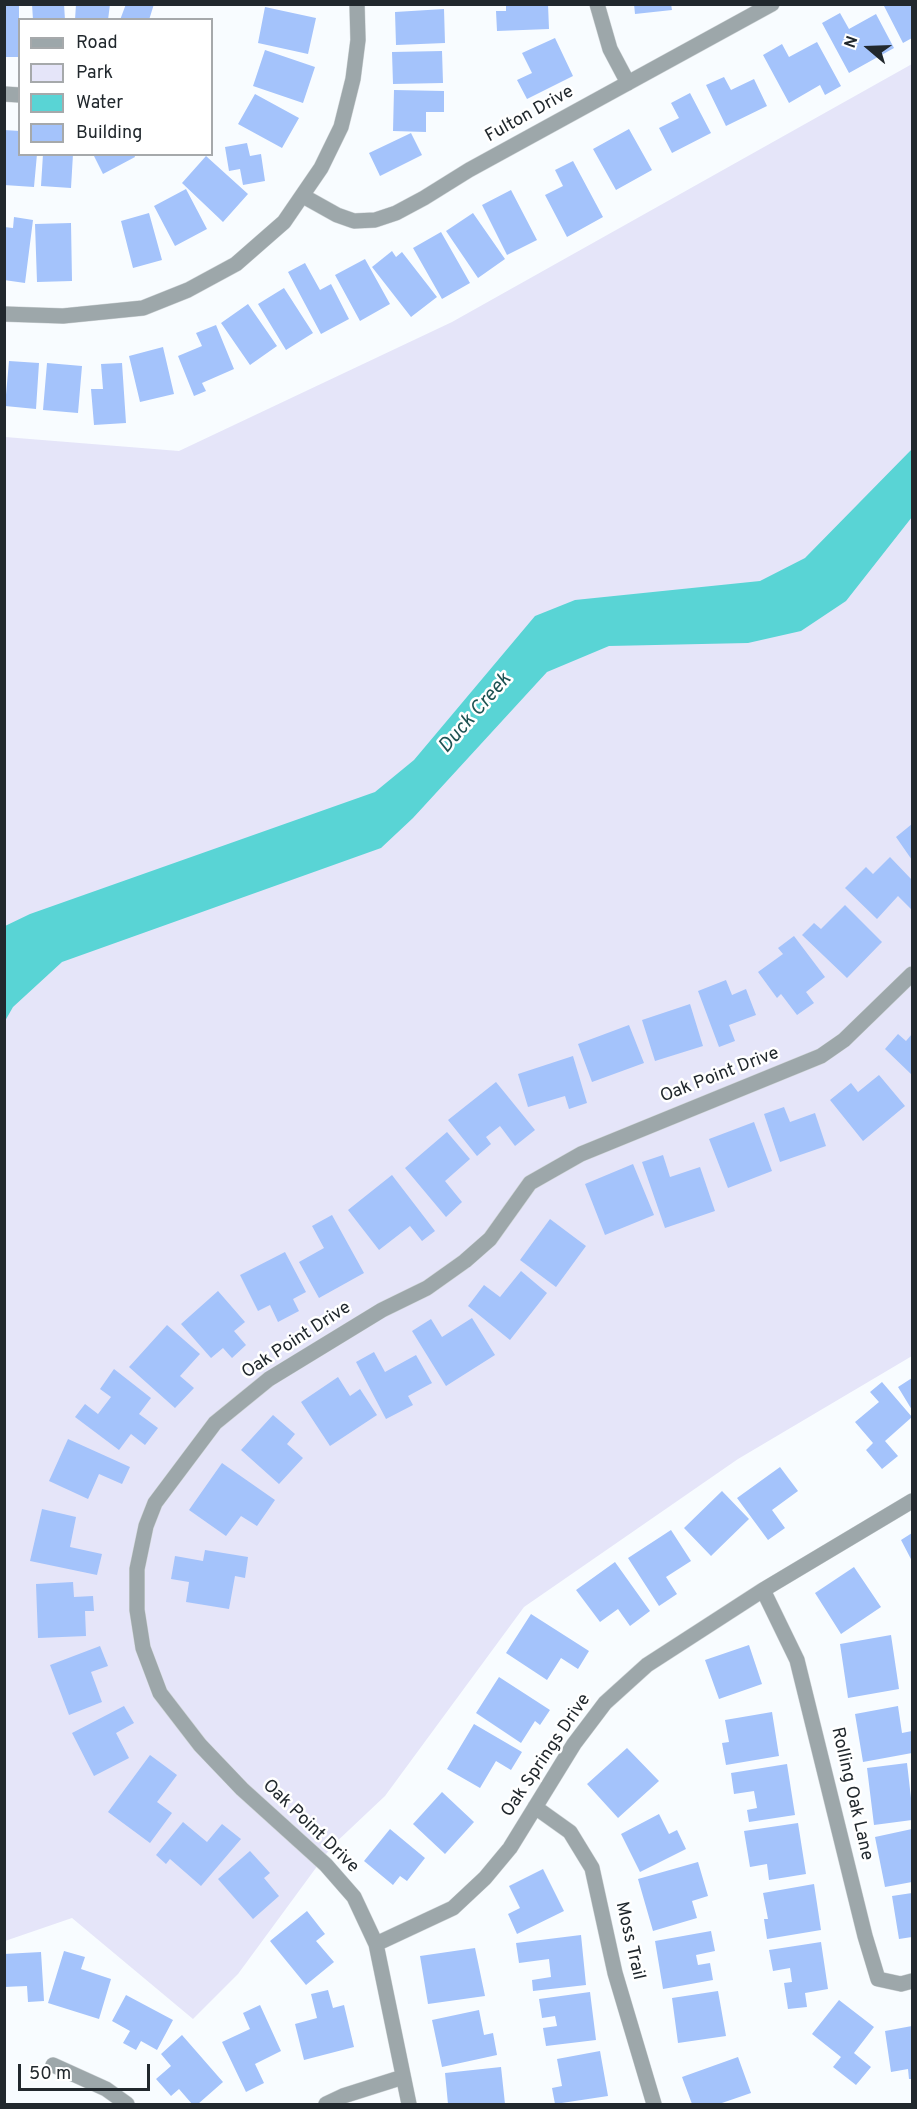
<!DOCTYPE html>
<style>
body{margin:0}
#map{position:relative;width:917px;height:2109px;overflow:hidden;background:#f8fcff;font-family:Overpass,sans-serif}
canvas{display:block}
.frame{position:absolute;inset:0;border:6px solid #21282d;pointer-events:none}
.legend{position:absolute;left:18px;top:18px;width:195px;height:138px;box-sizing:border-box;background:#fff;border:2px solid #a6a9ab;margin:0;padding:8px 10px;list-style:none;font-size:18px;color:#21282d}
.legend li{display:flex;align-items:center;gap:12px;height:30px}
.legend b{width:30px;border:2px solid #a6a9ab}
.north{position:absolute;left:839px;top:18px;width:60px;height:60px;-webkit-text-stroke:4px #fff;paint-order:stroke;rotate:289deg;font-size:16px;font-weight:700;line-height:24px;text-align:center;color:#21282d}
.north::after{content:'';display:block;margin:auto;width:21px;height:27px;background:#21282d;clip-path:polygon(50% 0,100% 100%,50% 72%,0 100%)}
.scale{position:absolute;left:18px;top:2064px;width:132px;height:27px;box-sizing:border-box;border:3px solid #21282d;border-top:0;padding-left:8px;font-size:18px;line-height:21px;white-space:nowrap;color:#21282d;-webkit-text-stroke:4px #fff;paint-order:stroke}
</style>
<div id="map">
<canvas width="917" height="2109"></canvas>
<div class="frame"></div>
<ul class="legend">
<li><b style="height:8px;background:#9da7aa"></b>Road</li>
<li><b style="height:16px;background:#e5e5f9"></b>Park</li>
<li><b style="height:16px;background:#59d4d5"></b>Water</li>
<li><b style="height:16px;background:#a4c3fb"></b>Building</li>
</ul>
<div class="north">N</div>
<div class="scale">50 m</div>
</div>
<script>
const ctx = document.querySelector('canvas').getContext('2d');
ctx.lineJoin = 'round';
function paint(path, color) { ctx.fillStyle = color; ctx.fill(path, 'evenodd'); }
const shape = rows => new Path2D(rows.map(r => 'M' + r).join(''));
function strokePath(path, color, width, dash) { ctx.strokeStyle = color; ctx.lineWidth = width; ctx.lineCap = dash ? 'butt' : 'round'; ctx.setLineDash(dash || []); ctx.stroke(path); }
function label(font, color, halo, rows, align = 'center') {
  ctx.font = font + ' Overpass,sans-serif'; ctx.lineWidth = 5; ctx.setLineDash([]); ctx.textBaseline = 'middle'; ctx.strokeStyle = halo; ctx.fillStyle = color; for (const [text, x, y, turn = 0] of rows) {
    ctx.save(); ctx.translate(x, y); ctx.rotate((+turn || 0) * Math.PI / 180); ctx.textAlign = isNaN(turn) ? turn : align; if (halo) ctx.strokeText(text, 0, 0); ctx.fillText(text, 0, 0); ctx.restore();
  }
}
paint(shape([
 [912,64,912,1356,738,1459,524,1607,385,1796,332,1846,238,1974,193,2019,72,1918,5,1941,5,437,179,451,452,322]
]), '#e5e5f9');
paint(shape([
 [912,449,912,517,846,601,801,631,748,643,609,646,547,672,413,818,381,848,62,962,13,1007,5,1021,5,926,30,914,375,792,414,760,535,616,575,600,760,581,805,558]
]), '#59d4d5');
paint(shape([
 [4,4,19,4,19,57,4,57],
 [32,4,64,4,65,20,33,20],
 [76,4,110,4,108,20,75,20],
 [126,4,154,4,149,20,120,20],
 [506,4,548,4,549,29,497,31,496,11,506,11],
 [634,4,671,4,672,10,635,14],
 [883,4,912,4,912,38,903,43],
 [265,7,316,18,308,54,258,43],
 [444,9,445,43,396,45,395,12],
 [840,13,849,29,876,14,894,48,849,73,822,23],
 [555,38,573,76,527,99,517,80,532,73,522,53],
 [817,42,841,86,825,95,820,85,789,103,763,55,782,44,789,57],
 [265,50,315,67,303,103,253,86],
 [442,51,443,83,393,84,392,52],
 [724,77,731,90,754,79,767,106,726,126,706,85],
 [394,90,444,91,444,112,426,112,426,132,393,131],
 [690,93,711,133,672,153,659,128,679,118,671,103],
 [255,94,299,118,282,148,238,124],
 [629,129,652,170,616,190,593,149],
 [4,130,20,131,20,154,37,154,34,187,4,185],
 [411,133,422,155,380,176,369,153],
 [247,143,250,156,261,154,265,181,243,185,240,169,229,171,225,147],
 [43,154,73,154,71,188,41,186],
 [93,154,134,154,135,157,103,174],
 [206,156,248,194,223,222,182,183],
 [573,161,603,217,567,237,545,195,563,186,555,170],
 [186,189,207,229,175,246,154,206],
 [511,190,537,240,507,255,482,205],
 [149,213,162,260,133,268,121,221],
 [473,213,505,259,478,278,446,231],
 [14,217,33,220,25,283,4,280,4,227,13,228],
 [71,223,72,281,37,282,35,224],
 [441,232,470,283,442,299,413,248],
 [392,251,396,257,402,252,437,297,411,317,372,267],
 [365,259,390,304,360,321,335,275],
 [305,263,320,290,331,284,349,319,321,334,288,272],
 [284,288,313,333,286,350,258,304],
 [248,304,277,346,250,365,221,323],
 [216,325,234,369,202,383,206,391,194,396,178,356,202,346,196,333],
 [163,347,174,394,140,402,129,356],
 [9,361,39,363,36,409,5,406],
 [47,363,82,366,78,413,43,410],
 [122,363,126,423,94,425,91,389,103,389,101,364],
 [912,824,912,860,896,837],
 [890,857,912,880,912,910,898,896,877,919,845,888,866,867,873,874],
 [845,905,882,942,847,978,802,935,814,923,821,929],
 [794,936,825,977,806,992,814,1003,797,1015,781,994,777,998,758,972,783,954,778,948],
 [726,980,732,995,746,989,756,1015,729,1025,735,1041,719,1047,698,991],
 [690,1004,703,1046,655,1061,642,1020],
 [629,1025,644,1063,592,1082,578,1044],
 [898,1034,906,1041,912,1034,912,1075,885,1049],
 [573,1056,587,1103,569,1109,565,1096,528,1107,518,1074],
 [879,1075,905,1106,863,1141,830,1100,851,1083,858,1092],
 [496,1082,535,1130,515,1146,500,1126,486,1137,491,1144,477,1156,448,1120],
 [784,1107,790,1122,815,1113,826,1146,780,1162,764,1114],
 [754,1122,772,1171,728,1188,709,1139],
 [447,1132,470,1159,445,1181,462,1202,446,1217,405,1168],
 [663,1155,670,1177,700,1167,715,1211,665,1228,642,1162],
 [633,1164,654,1215,605,1235,585,1184],
 [392,1175,435,1231,422,1241,410,1226,379,1250,348,1210],
 [332,1215,364,1273,319,1298,299,1262,324,1248,312,1226],
 [550,1219,586,1246,556,1287,520,1260],
 [285,1252,306,1292,293,1299,299,1311,278,1322,270,1305,258,1311,240,1275],
 [521,1271,547,1293,510,1340,468,1306,484,1285,500,1297],
 [218,1291,245,1322,234,1331,246,1345,232,1358,223,1348,211,1358,181,1324],
 [472,1318,495,1355,446,1386,412,1331,431,1319,442,1337],
 [167,1325,200,1354,180,1376,194,1388,175,1408,129,1367],
 [374,1352,385,1372,416,1355,432,1383,408,1396,413,1405,386,1419,356,1362],
 [114,1369,151,1398,139,1414,158,1428,145,1445,131,1434,119,1450,75,1417,85,1404,98,1414,111,1397,100,1389],
 [338,1377,350,1396,360,1389,377,1415,330,1446,301,1402],
 [912,1378,912,1410,898,1387],
 [882,1382,912,1417,885,1441,898,1456,882,1469,866,1450,873,1443,855,1422,879,1402,870,1392],
 [273,1415,295,1434,287,1444,303,1458,279,1484,241,1450],
 [68,1439,130,1467,122,1484,99,1474,88,1499,49,1481],
 [222,1463,275,1500,257,1526,241,1516,226,1536,189,1510],
 [780,1467,798,1491,772,1510,785,1528,768,1540,737,1498],
 [722,1491,749,1519,711,1556,684,1528],
 [42,1509,76,1517,70,1547,102,1554,97,1575,30,1561],
 [671,1530,691,1561,666,1577,677,1594,659,1606,628,1558],
 [912,1533,912,1561,901,1540],
 [205,1550,248,1557,245,1578,235,1576,229,1609,186,1602,189,1582,171,1579,175,1556,203,1561],
 [615,1562,650,1611,630,1626,618,1609,600,1622,576,1590],
 [854,1567,881,1607,841,1634,815,1593],
 [73,1582,74,1597,93,1596,94,1611,85,1611,86,1636,38,1638,36,1584],
 [531,1614,589,1651,578,1669,561,1658,547,1680,506,1653],
 [891,1635,899,1689,848,1698,840,1644],
 [749,1645,762,1684,719,1699,705,1660],
 [100,1646,108,1666,91,1672,102,1702,69,1715,50,1665],
 [499,1677,550,1710,540,1725,535,1721,521,1743,476,1713],
 [124,1706,134,1723,116,1733,129,1758,94,1776,72,1733],
 [898,1706,902,1733,912,1731,912,1753,863,1762,855,1714],
 [772,1712,779,1756,726,1765,722,1743,729,1742,725,1720],
 [474,1724,522,1752,511,1770,496,1761,480,1788,447,1769],
 [627,1748,659,1781,618,1818,587,1784],
 [150,1755,177,1775,157,1802,172,1813,150,1843,108,1812],
 [907,1763,911,1798,912,1798,912,1820,874,1825,867,1768],
 [787,1764,795,1815,749,1822,747,1810,757,1808,754,1791,734,1794,731,1773],
 [442,1792,474,1822,445,1854,413,1824],
 [659,1814,669,1834,677,1830,686,1849,640,1872,621,1834],
 [183,1822,207,1842,222,1824,241,1839,201,1886,170,1859,166,1864,156,1855],
 [798,1823,806,1874,769,1880,767,1864,750,1867,744,1831],
 [390,1829,425,1858,407,1881,400,1876,393,1885,364,1861],
 [912,1829,912,1882,885,1887,875,1837],
 [250,1851,270,1873,264,1878,279,1896,253,1919,218,1879],
 [698,1862,708,1896,692,1901,697,1918,653,1931,638,1879],
 [543,1869,564,1911,517,1934,508,1914,520,1908,509,1886],
 [814,1884,821,1930,767,1939,764,1919,768,1919,763,1893],
 [912,1893,912,1937,899,1939,892,1896],
 [307,1911,325,1934,316,1941,334,1962,306,1985,270,1941],
 [711,1931,715,1951,696,1955,698,1965,710,1963,713,1980,663,1989,655,1941],
 [581,1935,586,1985,533,1991,532,1980,551,1977,549,1959,519,1963,516,1943],
 [821,1942,828,1989,805,1993,807,2007,788,2009,784,1983,792,1982,790,1968,773,1971,769,1950],
 [475,1948,485,1996,428,2004,420,1956],
 [64,1951,85,1957,81,1969,111,1979,99,2019,48,2003],
 [41,1952,44,2001,28,2002,27,1986,4,1987,4,1954],
 [328,1990,333,2008,344,2005,354,2047,304,2060,295,2024,317,2018,311,1994],
 [718,1991,726,2036,678,2043,672,1998],
 [590,1992,596,2040,546,2046,543,2028,557,2026,555,2016,542,2018,539,1999],
 [126,1995,173,2020,157,2050,141,2041,136,2050,123,2043,130,2031,112,2021],
 [839,2000,874,2027,854,2053,871,2067,856,2085,833,2067,841,2057,812,2034],
 [260,2005,281,2051,255,2064,264,2083,246,2092,222,2042,250,2029,243,2013],
 [479,2010,484,2035,493,2033,497,2055,442,2067,432,2020],
 [912,2026,912,2079,909,2079,908,2069,891,2072,885,2031],
 [182,2035,223,2082,198,2104,192,2104,179,2089,171,2096,156,2079,171,2066,161,2054],
 [600,2051,608,2096,555,2104,552,2088,562,2086,557,2059],
 [738,2057,751,2093,719,2104,692,2104,682,2077],
 [501,2067,505,2104,448,2104,445,2073]
]), '#a4c3fb');
const minor = shape([
 [597,4,610,49,628,83],
 [4,94,20,95],
 [303,196,337,215,354,221,375,220,396,213,424,198,469,170,772,4],
 [4,314,63,316,143,308,188,290,236,264,284,222,321,168,341,127,353,79,358,40,357,4],
 [763,1590,797,1660,865,1936,878,1979,901,1984,912,1981],
 [535,1807,570,1832,592,1868,615,1973,654,2104],
 [376,1944,453,1908,485,1878,510,1848,574,1744,605,1703,647,1665,763,1590,912,1501],
 [53,2065,106,2089,127,2104],
 [326,2104,343,2096,403,2077],
 [409,2104,376,1944,354,1897,326,1865,242,1789,200,1745,160,1693,143,1648,137,1610,137,1569,146,1526,155,1503,215,1423,269,1379,382,1310,427,1288,465,1261,490,1239,530,1183,581,1154,821,1056,844,1040,912,974]
]);
strokePath(minor, '#d1d6d9', 16);
strokePath(minor, '#9da7aa', 15);
label('18px', '#21282d', '#fff', [
 ["Fulton Drive",530,115,-29],
 ["Oak Point Drive",720,1076,-21],
 ["Oak Point Drive",297,1341,-33],
 ["Oak Springs Drive",547,1756,-56],
 ["Rolling Oak Lane",851,1794,77],
 ["Oak Point Drive",310,1827,44],
 ["Moss Trail",629,1941,77]
]);
label('italic 20px', '#1e5353', '#fff', [
 ["Duck Creek",476,714,-49]
]);
</script>
